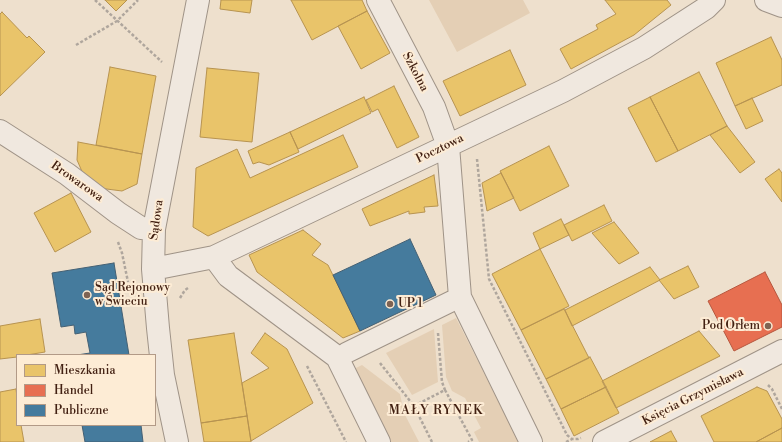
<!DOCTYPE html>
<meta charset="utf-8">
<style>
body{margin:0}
#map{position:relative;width:782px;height:442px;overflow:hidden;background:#eee0cd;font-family:"Libre Bodoni",serif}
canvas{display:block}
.legend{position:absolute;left:16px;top:354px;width:140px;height:72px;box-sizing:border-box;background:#fdecd5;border:1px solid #b29a87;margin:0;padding:5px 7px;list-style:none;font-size:12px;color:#422012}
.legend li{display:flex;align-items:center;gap:8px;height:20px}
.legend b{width:20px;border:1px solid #b29a87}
</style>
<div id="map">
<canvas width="782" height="442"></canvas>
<ul class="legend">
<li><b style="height:11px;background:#e9c46a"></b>Mieszkania</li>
<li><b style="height:11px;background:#e76f51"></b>Handel</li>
<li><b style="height:11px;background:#457b9d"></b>Publiczne</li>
</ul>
</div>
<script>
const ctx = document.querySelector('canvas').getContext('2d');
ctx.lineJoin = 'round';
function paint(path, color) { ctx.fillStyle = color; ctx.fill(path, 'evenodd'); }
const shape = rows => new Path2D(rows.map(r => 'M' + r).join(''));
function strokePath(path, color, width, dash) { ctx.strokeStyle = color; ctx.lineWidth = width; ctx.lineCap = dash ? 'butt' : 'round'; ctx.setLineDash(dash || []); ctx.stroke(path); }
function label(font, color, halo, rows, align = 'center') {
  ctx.font = font + ' "Libre Bodoni",serif'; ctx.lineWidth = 4; ctx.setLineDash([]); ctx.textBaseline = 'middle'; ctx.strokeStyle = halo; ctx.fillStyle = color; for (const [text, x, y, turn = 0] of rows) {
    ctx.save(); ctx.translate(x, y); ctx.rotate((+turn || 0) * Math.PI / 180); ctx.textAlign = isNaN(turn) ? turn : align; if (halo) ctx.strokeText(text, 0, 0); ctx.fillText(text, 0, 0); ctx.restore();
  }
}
paint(shape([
 [429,0,523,0,530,13,457,52],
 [456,318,519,442,479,442,474,432,481,428,465,398,452,391,446,377,442,325],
 [434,329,438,382,412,395,386,353],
 [362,365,400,394,404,413,419,442,391,442,354,369]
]), '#e4cfb5');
const homes = shape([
 [105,0,127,0,116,11,105,0],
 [221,0,252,0,250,13,220,9,221,0],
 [291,0,362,0,367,11,312,40,291,0],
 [605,0,667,0,671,5,634,35,571,69,560,49,598,29,596,25,616,14,605,0],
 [367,11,390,53,361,69,338,26,367,11],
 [2,12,27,38,29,36,45,52,0,96,0,14,2,12],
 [771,37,782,60,782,85,735,106,716,63,771,37],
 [510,50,526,85,460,116,443,81,510,50],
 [110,67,156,76,142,154,96,145,110,67],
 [207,68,259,73,252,142,200,137,207,68],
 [699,72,727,126,678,151,650,97,699,72],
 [394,86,419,137,397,148,378,109,372,112,366,100,394,86],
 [364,97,371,113,298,149,290,132,364,97],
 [650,97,678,151,656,162,628,108,650,97],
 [752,98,763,121,746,129,735,106,752,98],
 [727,126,755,162,740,173,710,135,727,126],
 [290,132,299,152,269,165,259,162,253,164,248,151,290,132],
 [343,135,358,167,208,236,193,227,196,168,237,149,250,178,343,135],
 [78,142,142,154,137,184,122,191,99,188,84,176,77,160,78,142],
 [549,146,569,186,520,211,500,171,549,146],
 [779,169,782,173,782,202,765,179,779,169],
 [501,173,514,198,487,211,482,183,501,173],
 [434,175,438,206,424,207,425,212,409,214,409,211,370,226,362,209,434,175],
 [71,193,91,232,55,252,34,213,71,193],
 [604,205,612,221,572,241,564,225,604,205],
 [561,219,569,235,540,249,533,233,561,219],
 [614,222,639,253,619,264,592,233,614,222],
 [303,230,321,244,312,255,328,265,360,331,343,338,257,272,249,255,303,230],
 [540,249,569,306,521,330,492,274,540,249],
 [688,266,699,287,674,299,659,280,688,266],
 [650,267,660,280,572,326,565,310,650,267],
 [564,309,589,358,546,379,521,330,564,309],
 [40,319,45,352,27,355,17,355,17,357,0,359,0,326,40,319],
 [699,331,720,356,616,408,602,381,699,331],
 [234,333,247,416,201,423,188,340,234,333],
 [265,333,287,349,313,403,251,441,242,383,269,368,251,353,265,333],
 [590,357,606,387,561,409,546,379,590,357],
 [606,387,619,413,574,436,561,409,606,387],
 [757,387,767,391,782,419,782,428,756,442,714,442,701,416,757,387],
 [16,389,17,397,17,425,21,425,24,442,0,442,0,392,16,389],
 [247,416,251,442,204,442,201,423,247,416],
 [782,428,782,442,756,442,782,428],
 [671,431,677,442,650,442,671,431]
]);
paint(homes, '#e9c46a');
strokePath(homes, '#b79350', 1);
const shops = shape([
 [765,272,782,305,782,327,734,351,708,301,765,272]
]);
paint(shops, '#e76f51');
strokePath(shops, '#b6573e', 1);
const public = shape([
 [410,239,436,295,360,331,333,275,410,239],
 [114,263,129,355,77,355,90,353,86,332,75,334,74,325,61,327,52,273,114,263],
 [82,425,141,425,143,442,85,442,82,425]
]);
paint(public, '#457b9d');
strokePath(public, '#446073', 1);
const pedestrian = shape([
 [346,353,452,301]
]);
const minor = shape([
 [378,0,434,107,448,146,460,297,531,442],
 [0,131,67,174,118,213,141,228,154,229],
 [214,257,228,276,337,357,379,442],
 [153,269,214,257,563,91,644,48,706,8,714,0],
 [177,442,163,375,158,328,153,269,154,229,198,0],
 [604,442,782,351]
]);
const tertiary = shape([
 [766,0,782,6]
]);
strokePath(pedestrian, '#9f9387', 22);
strokePath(minor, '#9f9387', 24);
strokePath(tertiary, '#9f9387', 24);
strokePath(shape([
 [95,0,162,62],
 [76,45,117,21,138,0],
 [477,159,489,279,567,435,572,439,578,439,581,438],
 [118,242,122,253,128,282],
 [180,298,185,290,188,288],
 [438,333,442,382,445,390],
 [380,363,414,406],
 [307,366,346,442],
 [768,385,772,389,782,409],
 [432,442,414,406,445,390,472,440,468,442],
 [566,442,572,439]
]), '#afa69d', 2.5, [3, 2]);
strokePath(pedestrian, '#f0e8df', 20);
strokePath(minor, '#f0e8df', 22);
strokePath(tertiary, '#f0e8df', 22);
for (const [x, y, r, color] of [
 [87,295,4,"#7e6353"],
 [390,304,4,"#7e6353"],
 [768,326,4,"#7e6353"]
]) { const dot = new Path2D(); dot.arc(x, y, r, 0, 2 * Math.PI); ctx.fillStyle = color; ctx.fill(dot); strokePath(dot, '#fdecd5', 1.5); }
label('12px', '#422012', '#fdecd5', [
 ["Szkolna",415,72,62],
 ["Pocztowa",440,149,-26],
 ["Browarowa",77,182,35],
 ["Sądowa",157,220,-82],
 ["Księcia Grzymisława",693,397,-27]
]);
label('12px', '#422012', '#fdecd5', [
 ["Sąd Rejonowy",95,288],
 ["w Świeciu",95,302],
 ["UP 1",398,304],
 ["Pod Orłem",760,326,"right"]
], 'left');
ctx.letterSpacing = '1px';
label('13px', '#422012', '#fdecd5', [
 ["MAŁY RYNEK",436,411]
]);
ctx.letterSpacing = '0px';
</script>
